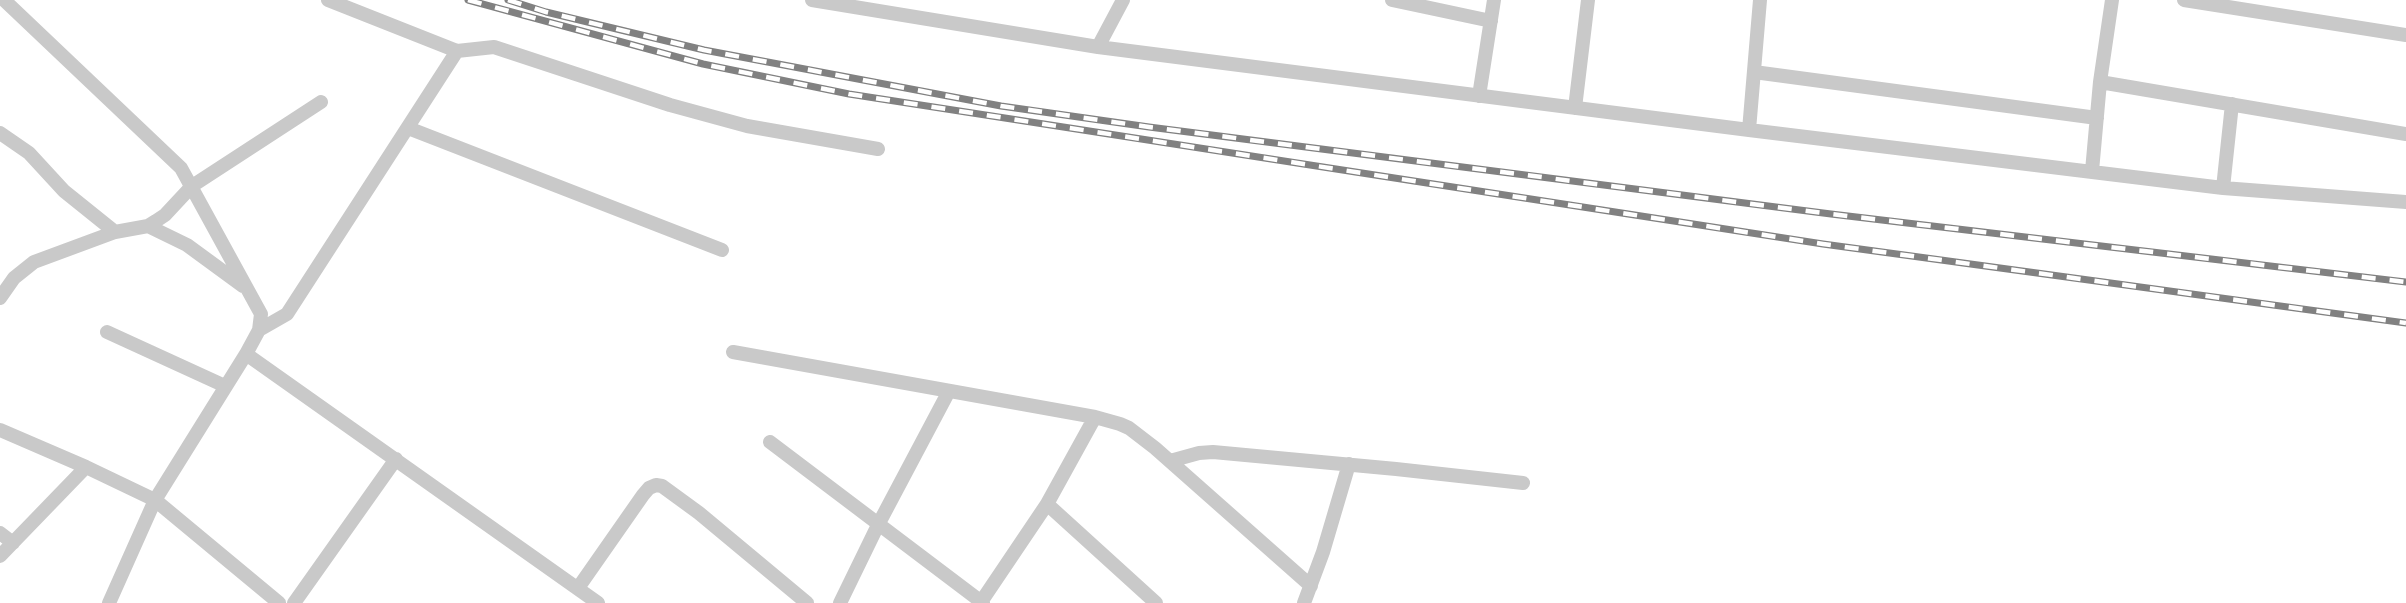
<!DOCTYPE html>
<style>
body{margin:0}
canvas{display:block;background:#fff}
</style>
<canvas width="2406" height="603"></canvas>
<script>
const ctx = document.querySelector('canvas').getContext('2d');
ctx.lineJoin = 'round';
const shape = rows => new Path2D(rows.map(r => 'M' + r).join(''));
function strokePath(path, color, width, dash) { ctx.strokeStyle = color; ctx.lineWidth = width; ctx.lineCap = dash ? 'butt' : 'round'; ctx.setLineDash(dash || []); ctx.stroke(path); }
strokePath(shape([
 [4,0,181,168,261,314,259,330,246,354,155,500,109,603],
 [328,0,457,51,494,47,670,105,747,126,878,149],
 [812,0,1098,47,1749,130,2223,188,2406,202],
 [1392,0,1491,21],
 [2184,0,2406,35],
 [1098,47,1123,0],
 [1754,72,2097,118],
 [2100,82,2406,134],
 [1479,96,1494,0],
 [1575,108,1588,0],
 [408,128,722,250],
 [1749,130,1760,0],
 [0,133,29,153,64,191,115,232],
 [2092,171,2100,82,2112,0],
 [2223,188,2232,104],
 [148,226,187,245,243,286],
 [0,298,14,278,34,262,115,232,148,226,156,221,165,215,192,186,321,102],
 [259,330,287,314,457,51],
 [107,332,225,386],
 [733,352,1095,417,1120,424,1129,428,1155,448,1311,586],
 [246,354,598,603],
 [0,430,86,467,155,500,279,603],
 [770,442,983,603],
 [1170,461,1199,453,1213,452,1396,469,1523,483],
 [1047,504,1156,603],
 [0,533,13,543],
 [0,556,86,467],
 [578,588,643,495,649,488,656,485,662,486,699,513,807,603],
 [981,602,1047,504,1095,417],
 [294,603,396,459],
 [840,603,878,525,949,391],
 [1304,603,1323,552,1349,464]
]), '#c9c9c9', 14);
const rail = shape([
 [468,0,703,64,849,94,1823,244,2406,323],
 [508,0,546,12,704,50,1001,106,1149,127,1831,214,2406,282]
]);
strokePath(rail, '#818181', 7);
strokePath(rail, '#fff', 4.5, [14]);
</script>
